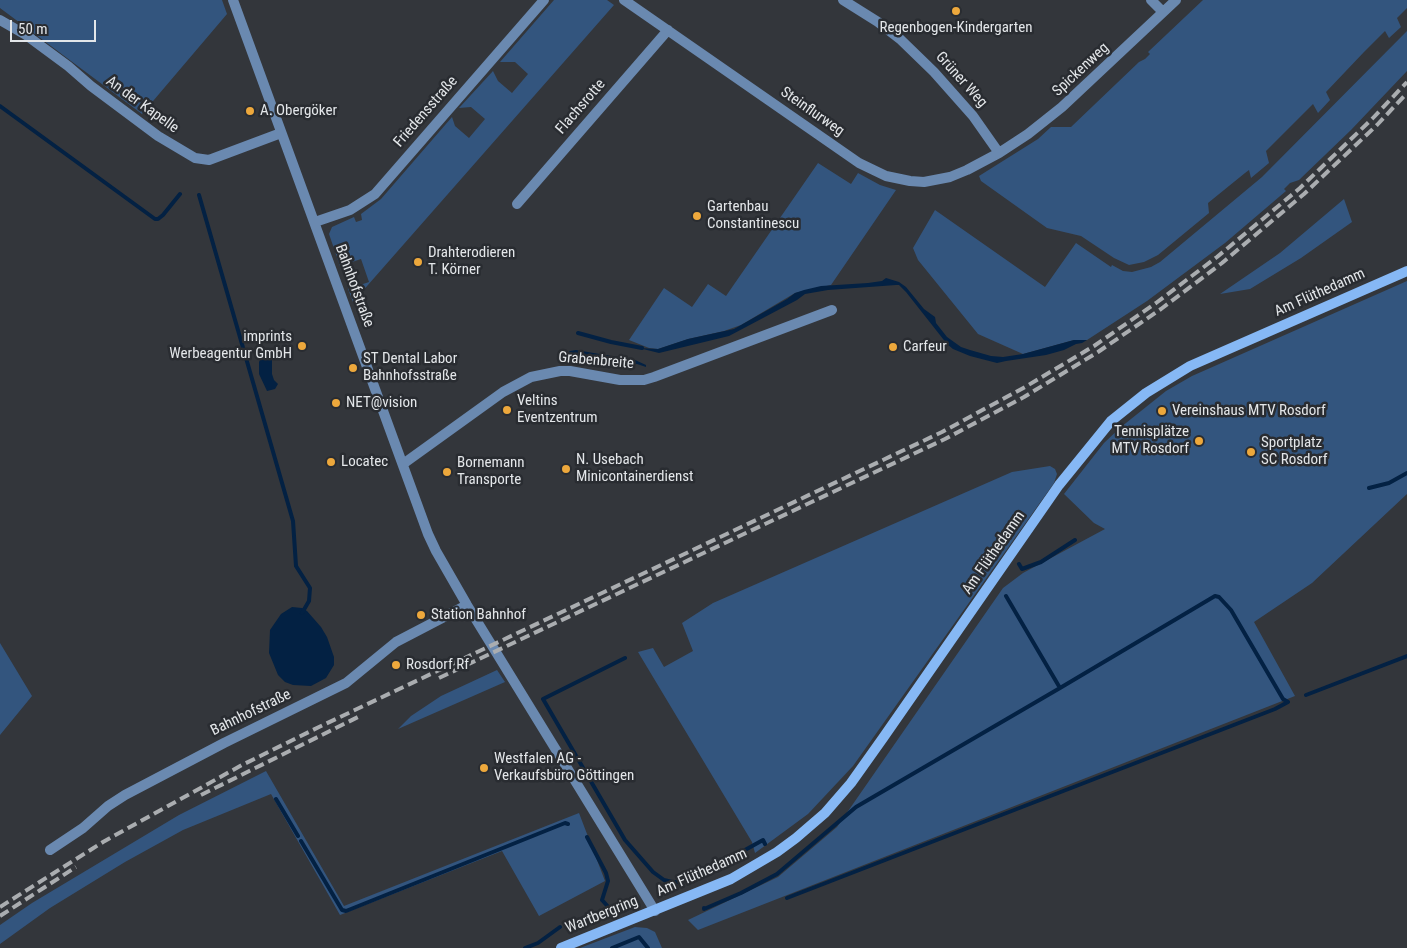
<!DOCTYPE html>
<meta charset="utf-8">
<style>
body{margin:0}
#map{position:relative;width:1407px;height:948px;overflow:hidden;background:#33363b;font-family:"Roboto Condensed",sans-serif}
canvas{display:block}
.scale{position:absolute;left:10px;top:20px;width:86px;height:22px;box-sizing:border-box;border:2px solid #e3e6e9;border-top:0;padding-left:6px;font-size:15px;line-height:18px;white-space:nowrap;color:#e3e6e9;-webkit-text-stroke:4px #292c31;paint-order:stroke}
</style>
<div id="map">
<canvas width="1407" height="948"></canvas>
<div class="scale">50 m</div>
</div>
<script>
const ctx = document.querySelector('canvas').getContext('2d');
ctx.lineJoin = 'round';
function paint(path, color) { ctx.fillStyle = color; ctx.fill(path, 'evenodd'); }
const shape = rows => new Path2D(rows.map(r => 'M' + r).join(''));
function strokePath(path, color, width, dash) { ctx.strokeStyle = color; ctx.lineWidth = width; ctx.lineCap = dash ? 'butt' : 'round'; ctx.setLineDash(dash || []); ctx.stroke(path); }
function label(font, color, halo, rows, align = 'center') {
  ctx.font = font + ' "Roboto Condensed",sans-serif'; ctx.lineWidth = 5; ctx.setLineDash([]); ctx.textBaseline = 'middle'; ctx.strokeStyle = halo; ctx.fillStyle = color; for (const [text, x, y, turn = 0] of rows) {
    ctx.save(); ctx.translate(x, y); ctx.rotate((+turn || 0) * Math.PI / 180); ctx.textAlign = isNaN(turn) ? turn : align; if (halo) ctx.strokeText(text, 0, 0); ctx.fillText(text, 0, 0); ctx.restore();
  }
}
paint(shape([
 [0,0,222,0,227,14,142,114,0,8],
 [554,0,607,0,614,5,353,302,348,289,369,282,361,259,340,266,329,234,332,227,354,217,356,222,362,220,361,214,381,199,452,117,455,126,469,138,485,119,471,107,459,108,493,71,498,81,512,93,528,74,515,62,500,62],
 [1203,0,1407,0,1407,8,1397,18,1401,27,1389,38,1385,31,1364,52,1326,92,1330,100,1318,113,1313,104,1266,151,1269,163,1251,178,1249,170,1245,173,1208,203,1209,213,1158,255,1144,262,1129,265,1114,258,1081,236,1047,228,981,181,979,176,1038,139,1051,127,1071,127,1139,62,1145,59,1150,54,1148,52],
 [1407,31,1407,71,1351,130,1299,180,1290,183,1284,189,1286,191,1225,243,1147,301,1087,340,1074,340,1023,354,978,334,918,260,913,248,935,210,1045,287,1076,243,1111,267,1112,265,1123,271,1132,272,1151,267,1160,262,1262,177],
 [818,163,851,184,858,173,880,185,896,190,831,285,795,293,741,325,724,331,688,339,658,349,649,348,629,340,664,288,692,307,708,284,726,296],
 [1344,199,1352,222,1301,258,1250,289,1220,294,1280,253],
 [1407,281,1407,494,1312,583,1254,622,1295,696,698,930,688,920,778,877,837,827,1003,588,1023,573,1105,529,1094,523,1064,494,1104,443,1121,427,1166,391,1192,376],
 [1050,466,1055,469,1057,474,1054,483,853,766,808,814,755,853,752,842,638,652,653,648,664,667,693,651,682,623,713,603,1012,472],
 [0,643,32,696,0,735],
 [497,670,505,682,398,729,411,716,441,696],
 [266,771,344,906,579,813,605,881,539,916,502,851,340,915,271,794,183,830,125,862,50,908,0,944,0,925,32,903,179,815],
 [635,927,647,928,655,932,662,948,580,948]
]), '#33557e');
paint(shape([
 [886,278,899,282,906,287,924,309,935,317,936,323,947,337,961,347,970,350,991,356,1003,357,1023,354,1074,340,1087,340,1082,343,1076,344,1064,350,1046,355,1006,361,997,363,970,356,953,349,947,344,906,292,899,285,896,285,828,290,805,294,797,300,729,336,659,353,639,348,658,349,688,339,734,329,787,299,795,293,804,290,821,286,868,283,882,281],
 [576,350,635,360,646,365,646,367,637,364,620,365,577,357,567,358,566,356,566,354,570,351],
 [262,356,272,357,272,374,274,380,278,384,275,389,267,391,259,374,259,362],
 [292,607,302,608,307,611,321,627,327,637,334,657,334,665,326,678,311,686,293,685,285,682,278,675,269,653,270,630,281,614]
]), '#032143');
strokePath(shape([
 [0,106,155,219,158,219,163,215,180,194],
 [199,195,293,521,296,566,310,588,309,601,302,613],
 [578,333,611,342,642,348],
 [1369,488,1389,483,1407,473],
 [1019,564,1022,569,1041,562,1075,540],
 [625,658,543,699,625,840,653,872,664,880,672,882,680,882,709,870,763,840,765,844],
 [1306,695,1407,656],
 [276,799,298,836],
 [587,837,606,873,608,881,602,900,612,911],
 [301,841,342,910,346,911,565,823,568,824],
 [787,898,1275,709,1288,702,1283,699,1231,610,1219,597,1215,596,1060,688,1006,596],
 [704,908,704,909,741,893,777,874,856,807,1060,688],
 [525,948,538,943,560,927],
 [612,948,639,937,648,948]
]), '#032143', 4);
strokePath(shape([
 [233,0,428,534,436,551,467,605,655,911],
 [624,0,859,163,886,176,910,181,924,182,950,177,967,170,999,153,1028,134,1062,107,1176,0],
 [843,0,878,22,900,39,934,72,973,116,999,153],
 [1151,0,1163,12],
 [0,20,26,35,68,66,91,86,158,136,195,158,209,160,281,133],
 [517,204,668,30],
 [315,222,350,210,375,194,544,0],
 [403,464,503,392,531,377,560,371,570,371,620,380,644,380,654,377,832,310],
 [50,850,83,828,108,806,125,795,224,743,346,683,396,642,467,605]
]), '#6a89b0', 10);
strokePath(shape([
 [561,948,731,879,777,852,796,838,825,813,851,783,883,738,1059,485,1111,421,1146,393,1190,366,1407,271]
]), '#86b8f5', 10);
strokePath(shape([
 [439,678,945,439,1024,397,1098,352,1161,309,1222,263,1304,194,1377,125,1407,93],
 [201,795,358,717],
 [0,907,103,842,242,765,319,727,942,432,1025,387,1094,346,1156,303,1217,257,1300,188,1372,119,1407,82],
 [0,916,76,867]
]), '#aaadb0', 4, [10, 5]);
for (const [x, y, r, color] of [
 [956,11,5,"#eda83c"],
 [250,111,5,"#eda83c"],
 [697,216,5,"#eda83c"],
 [418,262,5,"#eda83c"],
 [302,346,5,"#eda83c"],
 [893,347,5,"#eda83c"],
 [353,368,5,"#eda83c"],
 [336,403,5,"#eda83c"],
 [507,410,5,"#eda83c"],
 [1162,411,5,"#eda83c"],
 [1199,441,5,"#eda83c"],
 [1251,452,5,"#eda83c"],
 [331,462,5,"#eda83c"],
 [566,469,5,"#eda83c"],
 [447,472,5,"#eda83c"],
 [421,615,5,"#eda83c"],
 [396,665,5,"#eda83c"],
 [484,768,5,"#eda83c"]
]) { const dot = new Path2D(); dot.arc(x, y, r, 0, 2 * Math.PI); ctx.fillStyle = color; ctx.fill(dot); strokePath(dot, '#292c31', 2); }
label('15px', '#e3e6e9', '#292c31', [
 ["Regenbogen-Kindergarten",956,28,"center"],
 ["A. Obergöker",260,111],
 ["Gartenbau",707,207],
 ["Constantinescu",707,224],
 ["Drahterodieren",428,253],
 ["T. Körner",428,270],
 ["imprints",292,337,"right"],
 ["Werbeagentur GmbH",292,354,"right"],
 ["Carfeur",903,347],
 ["ST Dental Labor",363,359],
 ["Bahnhofsstraße",363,376],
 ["Veltins",517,401],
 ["Eventzentrum",517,418],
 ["NET@vision",346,403],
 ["Vereinshaus MTV Rosdorf",1172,411],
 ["Tennisplätze",1189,432,"right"],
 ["MTV Rosdorf",1189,449,"right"],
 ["Sportplatz",1261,443],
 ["SC Rosdorf",1261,460],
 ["N. Usebach",576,460],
 ["Minicontainerdienst",576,477],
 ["Locatec",341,462],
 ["Bornemann",457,463],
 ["Transporte",457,480],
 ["Station Bahnhof",431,615],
 ["Rosdorf Rf",406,665],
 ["Westfalen AG -",494,759],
 ["Verkaufsbüro Göttingen",494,776]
], 'left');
label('15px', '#e3e6e9', '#292c31', [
 ["Spickenweg",1081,70,-43],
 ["Grüner Weg",961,80,48],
 ["An der Kapelle",142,105,36],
 ["Flachsrotte",581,107,-49],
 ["Friedensstraße",426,112,-49],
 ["Steinflurweg",812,112,35],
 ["Bahnhofstraße",354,286,70],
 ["Am Flüthedamm",1320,293,-24],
 ["Grabenbreite",596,361,5],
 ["Am Flüthedamm",994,553,-55],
 ["Bahnhofstraße",251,713,-26],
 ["Am Flüthedamm",702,873,-24],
 ["Wartbergring",602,915,-22]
]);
</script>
